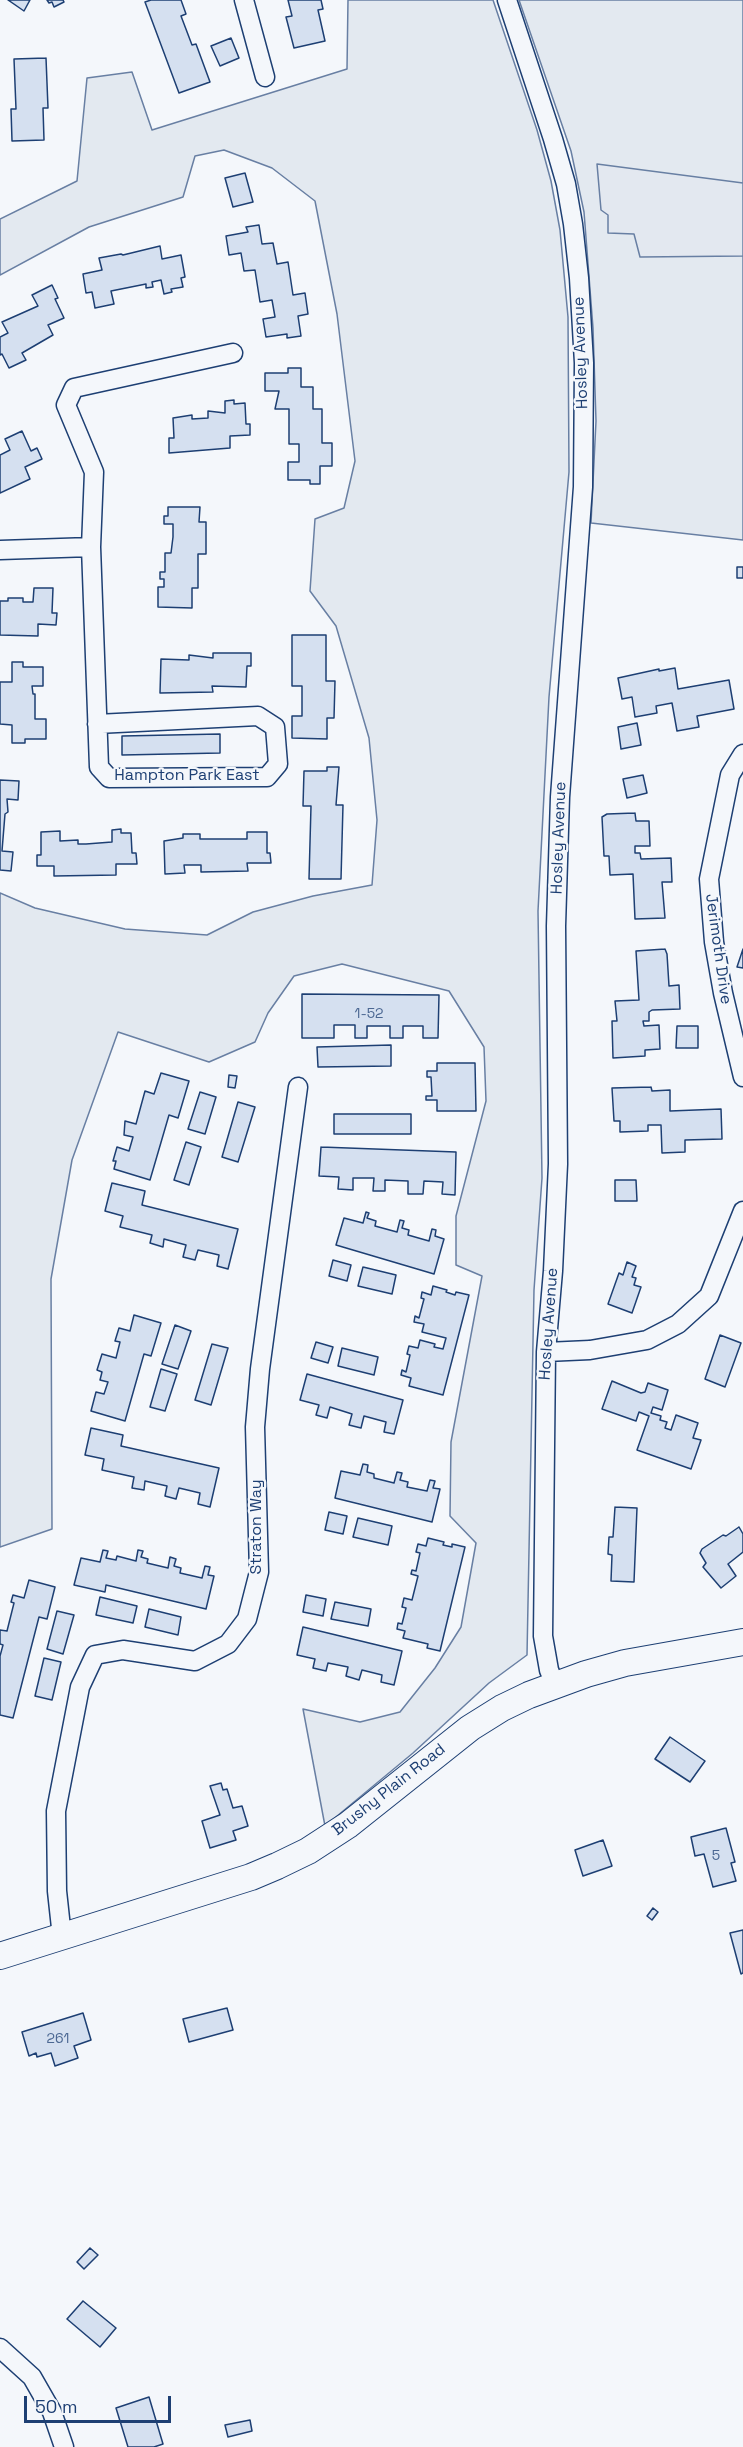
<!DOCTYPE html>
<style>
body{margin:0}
#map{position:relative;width:743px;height:2447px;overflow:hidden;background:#f4f7fb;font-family:"Space Grotesk",sans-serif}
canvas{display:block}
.scale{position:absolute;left:24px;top:2396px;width:147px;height:27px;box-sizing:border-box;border:3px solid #1d3f73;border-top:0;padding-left:8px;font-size:18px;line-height:21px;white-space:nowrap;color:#1d3f73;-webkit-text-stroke:4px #f4f7fb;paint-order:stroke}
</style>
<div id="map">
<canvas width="743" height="2447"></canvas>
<div class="scale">50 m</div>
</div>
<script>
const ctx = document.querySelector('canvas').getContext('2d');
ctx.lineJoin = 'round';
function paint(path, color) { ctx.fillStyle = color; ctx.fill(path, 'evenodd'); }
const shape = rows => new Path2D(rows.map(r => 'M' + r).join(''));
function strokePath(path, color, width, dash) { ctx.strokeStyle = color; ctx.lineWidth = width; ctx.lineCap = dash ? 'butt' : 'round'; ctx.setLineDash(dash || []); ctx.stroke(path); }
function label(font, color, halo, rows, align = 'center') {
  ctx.font = font + ' "Space Grotesk",sans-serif'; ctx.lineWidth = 4.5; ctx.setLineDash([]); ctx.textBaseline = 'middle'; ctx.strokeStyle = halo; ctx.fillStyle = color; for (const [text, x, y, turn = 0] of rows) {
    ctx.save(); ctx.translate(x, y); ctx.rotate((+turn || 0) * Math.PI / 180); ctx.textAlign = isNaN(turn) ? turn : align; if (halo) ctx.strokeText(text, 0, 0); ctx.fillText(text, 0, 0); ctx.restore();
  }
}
const green = shape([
 [348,0,493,0,537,130,551,181,560,230,568,317,569,472,549,697,538,911,542,1178,534,1290,527,1655,489,1683,413,1753,325,1826,303,1709,360,1722,400,1712,435,1668,461,1627,476,1543,450,1516,451,1442,482,1276,456,1265,456,1216,486,1101,484,1047,449,991,342,964,294,976,268,1013,255,1042,209,1062,118,1032,72,1160,51,1279,52,1529,0,1547,0,893,35,908,125,929,207,935,253,912,313,896,372,885,377,820,369,738,336,626,310,591,315,519,344,508,355,461,337,314,315,201,272,168,224,150,195,156,183,197,89,227,0,275,0,219,77,181,87,78,132,72,152,130,347,69,348,0],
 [519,0,743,0,743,540,591,523,596,421,593,328,584,212,571,151,519,0]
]);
paint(green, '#e3e9f0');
strokePath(green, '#687fa3', 1.5);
const parking = shape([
 [597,164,743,183,743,256,640,257,634,234,608,233,608,215,601,210,597,164]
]);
paint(parking, '#e3e8f0');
strokePath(parking, '#687fa3', 1.5);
const building = shape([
 [8,0,30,0,24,11,8,0],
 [47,0,63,0,64,2,54,7,52,2,49,3,47,0],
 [151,0,181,0,186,14,181,16,192,45,196,44,210,82,179,93,145,2,151,0],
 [288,0,321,0,323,9,318,10,325,41,294,48,286,17,292,16,288,0],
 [231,38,239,58,220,66,211,46,231,38],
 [46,58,48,108,43,108,44,140,12,141,11,109,16,109,14,59,46,58],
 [245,173,253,202,233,207,225,178,245,173],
 [259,225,262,244,273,243,277,264,288,262,293,295,305,293,308,314,298,316,301,336,287,338,287,334,266,337,263,319,275,317,272,300,260,302,255,270,244,271,241,253,229,255,226,236,248,232,246,227,259,225],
 [160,246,162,259,181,255,185,277,181,278,183,287,171,289,172,292,164,294,161,280,152,282,153,287,146,288,146,284,111,291,114,304,95,308,92,292,86,293,83,274,102,270,99,258,121,254,123,255,160,246],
 [52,285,58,298,55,299,64,318,48,325,53,335,22,353,26,360,9,368,2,354,0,355,0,337,8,333,2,322,38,306,32,295,52,285],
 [288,368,301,368,301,387,313,387,313,409,322,409,322,443,332,443,332,466,320,466,320,484,310,484,310,480,288,480,288,462,299,462,299,444,289,444,289,409,275,409,279,391,265,391,265,373,288,373,288,368],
 [234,400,234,404,245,403,246,424,250,424,250,435,230,436,230,448,169,453,169,438,174,438,173,418,192,415,192,419,208,418,208,411,225,413,225,401,234,400],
 [22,431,31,451,37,448,42,459,25,467,30,479,0,493,0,455,10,450,5,439,22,431],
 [168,507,200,507,199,522,206,522,206,554,198,554,198,588,192,588,192,608,158,607,158,587,164,587,164,579,160,579,160,572,165,572,165,553,171,553,173,537,173,524,164,524,164,516,168,516,168,507],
 [737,567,743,567,743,578,737,578,737,567],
 [34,588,53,588,52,613,57,613,56,625,38,624,38,636,0,635,0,601,8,601,8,598,23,598,23,602,33,602,34,588],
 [292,635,326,635,326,681,335,681,334,718,327,718,327,739,292,738,292,716,302,716,302,686,292,686,292,635],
 [213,653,251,653,251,666,247,666,246,687,212,686,213,692,160,693,161,659,189,660,189,655,213,658,213,653],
 [12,662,23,662,23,667,43,667,43,686,32,686,33,694,35,694,35,719,46,719,46,739,25,739,25,743,12,743,12,725,0,724,0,682,12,682,12,662],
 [675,668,678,689,729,680,734,709,697,716,699,727,677,731,672,703,656,706,657,713,635,717,632,697,622,699,618,678,659,669,659,671,675,668],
 [637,723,641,745,621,749,618,727,637,723],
 [220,734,220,753,122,755,122,736,220,734],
 [327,767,339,767,336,805,343,805,341,879,309,879,311,806,303,806,304,771,327,771,327,767],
 [643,775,647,793,627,798,623,779,643,775],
 [0,780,19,781,18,800,7,799,8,812,5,814,2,851,13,852,11,871,0,870,0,780],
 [635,813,636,821,649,821,650,846,635,846,635,853,640,853,641,859,671,858,672,882,662,882,665,918,635,919,633,874,610,875,609,856,604,856,602,817,607,814,635,813],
 [121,829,121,833,131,833,132,853,136,853,137,864,116,864,116,875,54,876,54,866,37,866,37,855,41,855,41,832,60,831,60,841,78,840,78,844,86,844,112,842,112,830,121,829],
 [247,832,267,832,267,853,270,853,271,863,247,863,248,871,201,872,201,865,184,865,185,873,165,874,164,841,183,838,183,834,200,834,200,839,247,839,247,832],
 [665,949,667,954,669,986,679,985,680,1009,652,1010,649,1012,649,1021,643,1021,644,1026,659,1025,660,1049,645,1050,645,1056,613,1058,612,1021,617,1021,615,1001,639,1000,636,951,665,949],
 [743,949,743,968,737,967,743,949],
 [302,994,439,995,438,1038,423,1038,423,1026,403,1026,403,1038,390,1038,390,1026,367,1026,367,1038,355,1038,355,1025,334,1025,334,1038,302,1038,302,994],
 [677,1026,698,1026,698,1048,676,1048,677,1026],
 [391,1045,391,1066,318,1067,317,1047,391,1045],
 [437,1063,475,1063,476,1111,437,1111,437,1100,426,1100,426,1096,432,1096,431,1077,427,1077,427,1071,437,1071,437,1063],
 [161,1073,189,1081,178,1118,169,1115,150,1180,114,1169,116,1161,113,1161,117,1147,129,1151,133,1137,124,1135,125,1121,136,1124,145,1091,154,1094,161,1073],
 [229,1075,237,1076,235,1088,228,1087,229,1075],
 [651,1087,652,1091,670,1090,670,1111,721,1109,722,1139,685,1140,685,1152,662,1153,661,1125,648,1125,648,1131,620,1132,620,1121,614,1121,612,1088,651,1087],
 [200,1092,216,1097,205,1134,188,1129,200,1092],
 [238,1102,255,1107,238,1162,222,1157,238,1102],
 [334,1114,411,1114,411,1134,334,1134,334,1114],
 [186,1142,201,1147,189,1185,174,1180,186,1142],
 [321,1147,456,1152,455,1195,442,1194,443,1182,424,1181,423,1194,408,1194,408,1181,385,1180,385,1191,373,1191,374,1178,353,1178,353,1190,338,1189,339,1177,319,1176,321,1147],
 [615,1180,636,1180,637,1201,615,1201,615,1180],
 [112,1183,145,1191,142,1205,238,1229,228,1269,217,1266,219,1255,198,1250,195,1260,183,1257,186,1245,164,1239,163,1247,150,1243,152,1235,120,1227,123,1216,105,1211,112,1183],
 [366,1212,369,1213,367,1218,376,1221,375,1226,397,1232,400,1220,404,1221,402,1228,409,1230,408,1235,429,1241,432,1229,436,1230,435,1236,444,1239,434,1274,336,1245,344,1218,363,1223,366,1212],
 [333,1260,351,1265,347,1281,329,1276,333,1260],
 [627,1262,636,1266,632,1277,636,1278,634,1285,641,1287,632,1313,608,1304,619,1273,623,1275,627,1262],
 [363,1267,396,1275,392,1294,358,1286,363,1267],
 [433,1286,447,1290,446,1292,455,1295,456,1292,469,1295,443,1395,409,1386,411,1378,401,1375,402,1370,406,1372,410,1355,407,1354,409,1346,418,1348,420,1340,435,1344,434,1347,443,1349,446,1338,422,1332,424,1324,414,1322,415,1316,419,1318,424,1299,421,1298,422,1292,431,1295,433,1286],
 [134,1315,161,1323,151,1356,144,1354,125,1421,91,1411,96,1392,104,1394,108,1382,100,1380,102,1372,97,1370,102,1354,116,1358,120,1342,115,1341,119,1328,130,1331,134,1315],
 [175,1325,191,1331,178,1369,162,1364,175,1325],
 [720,1335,741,1343,725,1387,705,1379,720,1335],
 [316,1342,333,1347,328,1363,311,1358,316,1342],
 [212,1344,228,1348,211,1405,195,1400,212,1344],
 [342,1348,378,1357,374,1375,338,1366,342,1348],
 [161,1369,177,1374,165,1411,150,1407,161,1369],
 [307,1374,403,1400,394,1434,384,1432,386,1422,364,1416,361,1428,349,1425,352,1414,330,1407,327,1418,316,1415,319,1405,300,1400,307,1374],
 [612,1381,641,1393,645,1392,648,1383,668,1390,662,1410,653,1407,651,1413,661,1416,660,1420,667,1422,665,1428,671,1430,676,1415,698,1423,693,1438,701,1440,691,1469,637,1450,649,1416,639,1412,636,1421,602,1409,612,1381],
 [91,1428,123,1435,121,1446,219,1468,210,1507,198,1504,200,1493,179,1488,176,1499,165,1496,167,1486,145,1481,144,1490,132,1488,134,1477,102,1470,104,1459,85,1455,91,1428],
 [363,1464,368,1465,367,1472,374,1474,374,1478,394,1483,397,1472,402,1473,400,1480,408,1482,407,1487,427,1491,430,1480,435,1481,433,1488,440,1489,432,1522,335,1498,341,1471,360,1475,363,1464],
 [615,1507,637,1508,634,1582,611,1581,612,1555,608,1554,609,1537,613,1537,615,1507],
 [329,1512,347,1516,343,1534,325,1530,329,1512],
 [358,1518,392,1526,388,1545,353,1537,358,1518],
 [739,1527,743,1534,743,1552,728,1564,736,1576,721,1588,703,1567,706,1563,700,1553,702,1549,723,1535,726,1536,739,1527],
 [428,1538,444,1542,443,1545,452,1547,452,1544,465,1547,440,1651,427,1648,428,1644,403,1638,405,1631,397,1629,398,1623,402,1624,406,1608,402,1607,404,1598,412,1600,418,1576,411,1574,412,1570,416,1571,420,1553,416,1552,418,1544,426,1546,428,1538],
 [103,1550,108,1551,106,1558,116,1560,117,1556,136,1561,138,1550,143,1551,141,1557,148,1559,147,1563,168,1568,170,1557,176,1559,174,1566,181,1568,180,1573,202,1578,205,1566,210,1567,208,1575,214,1576,206,1609,106,1585,105,1592,74,1585,81,1558,100,1562,103,1550],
 [29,1580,55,1587,47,1619,39,1617,13,1718,0,1715,0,1656,3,1645,0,1644,0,1630,7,1631,14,1603,11,1602,13,1595,24,1598,29,1580],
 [306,1595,326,1599,323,1616,303,1612,306,1595],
 [100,1597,137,1606,133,1623,96,1615,100,1597],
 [335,1602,371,1609,368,1626,331,1619,335,1602],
 [149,1609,181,1617,178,1635,145,1627,149,1609],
 [57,1611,74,1615,63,1654,47,1649,57,1611],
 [303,1627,402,1651,394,1685,381,1682,382,1675,362,1670,359,1680,346,1676,348,1667,328,1663,326,1671,313,1668,315,1659,297,1655,303,1627],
 [44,1658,61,1662,52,1700,35,1696,44,1658],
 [670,1737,705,1761,690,1782,655,1759,670,1737],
 [221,1783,223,1790,227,1789,233,1808,242,1806,248,1826,233,1831,236,1840,210,1848,202,1821,220,1815,210,1786,221,1783],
 [726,1828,735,1862,731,1863,736,1881,713,1887,704,1854,695,1856,691,1837,726,1828],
 [603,1840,612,1866,583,1876,575,1850,603,1840],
 [653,1908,658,1912,652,1920,647,1916,653,1908],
 [743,1930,743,1973,741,1974,730,1933,743,1930],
 [227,2008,233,2030,189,2042,183,2019,227,2008],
 [83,2013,91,2040,74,2046,78,2058,55,2066,51,2053,37,2057,36,2053,29,2056,22,2032,83,2013],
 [90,2248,98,2255,84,2269,77,2262,90,2248],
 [83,2301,116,2328,100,2347,67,2319,83,2301],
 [149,2397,163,2444,154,2447,128,2447,116,2408,149,2397],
 [250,2420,252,2431,228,2437,225,2425,250,2420]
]);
paint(building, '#d5e0f0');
strokePath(building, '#1d3f73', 1.5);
const minor = shape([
 [244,0,265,77],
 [507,0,553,139,566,184,573,224,579,278,584,363,583,487,560,797,556,926,558,1164,553,1271,546,1352,543,1636,549,1670,555,1685],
 [0,550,91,547],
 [97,724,258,716,275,727,278,764,267,777,109,778,99,767,91,547,94,472,66,405,74,388,233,353],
 [743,754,730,775,709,879,714,942,723,993,743,1077],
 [546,1352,590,1350,647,1340,678,1324,709,1296,743,1211],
 [62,1937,57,1891,56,1811,80,1687,95,1655,123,1650,195,1661,228,1644,247,1619,259,1572,255,1427,260,1369,298,1087],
 [0,2348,32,2377,52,2412,64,2447]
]);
const secondary = shape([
 [0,1956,251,1877,277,1866,308,1851,348,1825,470,1728,502,1708,529,1695,586,1674,625,1663,743,1642]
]);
strokePath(minor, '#1d3f73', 21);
strokePath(secondary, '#1d3f73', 28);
strokePath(minor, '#f4f7fb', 18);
strokePath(secondary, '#f4f7fb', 26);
label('14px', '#4b6792', null, [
 ["1-52",369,1014],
 ["5",716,1856],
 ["261",58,2039]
]);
label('16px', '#1d3f73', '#f4f7fb', [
 ["Hosley Avenue",581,353,-92],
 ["Hampton Park East",187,776],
 ["Hosley Avenue",559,838,-88],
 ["Jerimoth Drive",718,949,82],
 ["Hosley Avenue",549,1324,-86],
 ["Straton Way",257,1527,-90],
 ["Brushy Plain Road",389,1790,-38]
]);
</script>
